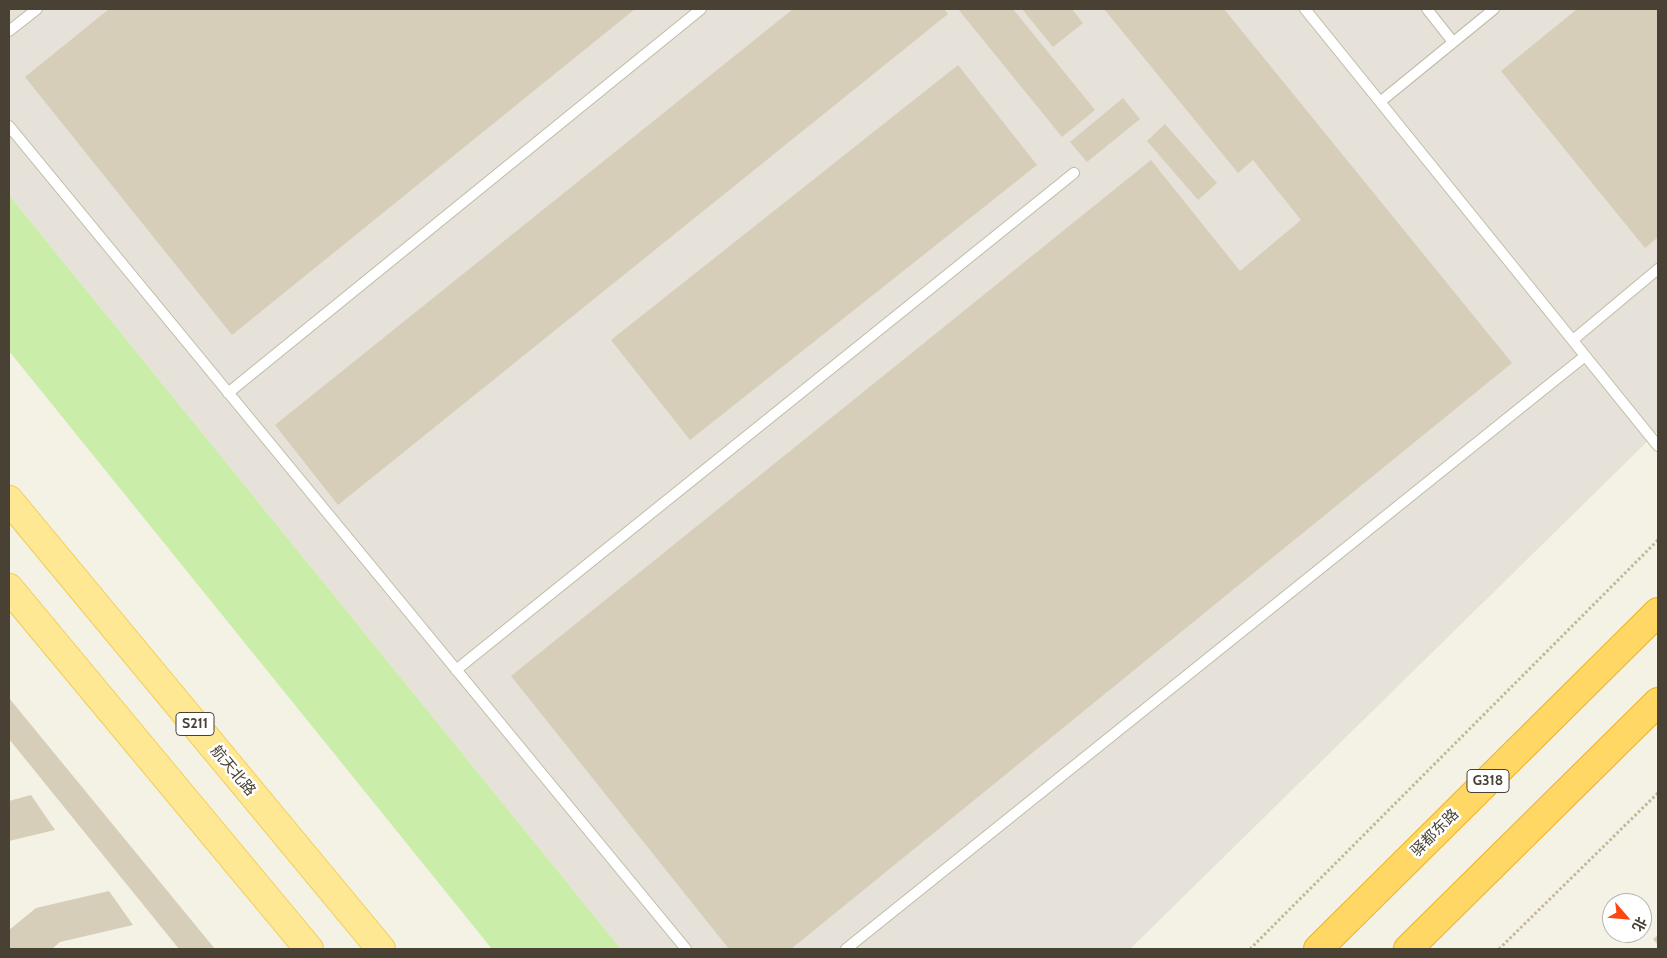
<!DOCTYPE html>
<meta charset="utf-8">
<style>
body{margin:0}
#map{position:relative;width:1667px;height:958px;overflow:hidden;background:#f4f1e5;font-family:Cabin,"Noto Sans SC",sans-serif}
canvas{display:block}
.frame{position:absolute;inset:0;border:10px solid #484134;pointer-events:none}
.north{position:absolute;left:1602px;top:893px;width:50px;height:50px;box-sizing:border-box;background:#fff;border:1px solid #b6b3ae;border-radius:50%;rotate:117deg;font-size:14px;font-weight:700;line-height:20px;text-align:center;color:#484134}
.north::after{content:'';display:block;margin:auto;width:18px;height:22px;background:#ff4611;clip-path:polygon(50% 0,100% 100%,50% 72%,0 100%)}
</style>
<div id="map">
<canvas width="1667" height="958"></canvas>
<div class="frame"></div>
<div class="north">北</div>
</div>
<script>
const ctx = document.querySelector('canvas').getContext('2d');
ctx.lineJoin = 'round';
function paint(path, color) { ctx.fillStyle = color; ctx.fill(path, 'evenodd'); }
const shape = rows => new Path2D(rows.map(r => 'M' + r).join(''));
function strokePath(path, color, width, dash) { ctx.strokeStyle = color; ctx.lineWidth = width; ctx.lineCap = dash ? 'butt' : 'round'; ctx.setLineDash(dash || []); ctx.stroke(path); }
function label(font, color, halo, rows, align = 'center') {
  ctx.font = font + ' Cabin,"Noto Sans SC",sans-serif'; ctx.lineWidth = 5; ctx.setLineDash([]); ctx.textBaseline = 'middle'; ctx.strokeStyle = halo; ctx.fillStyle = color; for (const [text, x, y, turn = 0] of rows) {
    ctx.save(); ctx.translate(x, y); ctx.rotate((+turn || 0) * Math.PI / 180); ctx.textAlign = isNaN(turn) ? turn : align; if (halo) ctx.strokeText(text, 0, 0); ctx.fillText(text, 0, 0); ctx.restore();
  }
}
paint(shape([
 [9,9,1658,9,1658,431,1130,949,621,949,9,195]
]), '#e6e2da');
paint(shape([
 [9,195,621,949,492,949,9,351]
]), '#caeda9');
paint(shape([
 [109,9,635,9,232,335,25,77],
 [793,9,944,9,948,14,338,505,275,425],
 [958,9,1013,9,1095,110,1062,137],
 [1022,9,1072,9,1083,23,1053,47],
 [1104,9,1224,9,1512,363,791,949,729,949,511,676,1151,160,1240,271,1301,220,1253,160,1238,173],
 [1577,9,1658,9,1658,237,1645,248,1501,71],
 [958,65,1037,165,690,440,611,340],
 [1123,98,1140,119,1087,162,1070,142],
 [1165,124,1217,183,1198,200,1147,141],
 [9,698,215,949,179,949,9,739],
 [31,795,55,830,9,841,9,801],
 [109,891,133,925,60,942,52,949,9,949,9,930,36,908],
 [1658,935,1658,945,1653,939]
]), '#d7ceb9');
const lane = shape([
 [1305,9,1658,446],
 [1427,9,1453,42],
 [9,31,37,9],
 [1380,102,1494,9],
 [9,126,686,949],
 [1573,340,1658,269],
 [228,393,701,9],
 [456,670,1074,173],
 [846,949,1585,356]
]);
const primary = shape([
 [9,500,381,949],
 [9,588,309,949]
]);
const highway = shape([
 [1318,949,1658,612],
 [1408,949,1658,702]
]);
strokePath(lane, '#c1baa6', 12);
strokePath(primary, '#f1ce57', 30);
strokePath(highway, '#efb325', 30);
strokePath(shape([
 [1250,949,1658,540],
 [1499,949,1658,793]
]), '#c4b796', 3, [2.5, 2.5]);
strokePath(lane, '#fff', 10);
strokePath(primary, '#ffe893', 28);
strokePath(highway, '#ffd765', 28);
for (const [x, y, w] of [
 [195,724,38],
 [1488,781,42]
]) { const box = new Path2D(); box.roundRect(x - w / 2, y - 11.5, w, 23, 4); ctx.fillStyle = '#fff'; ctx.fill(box); strokePath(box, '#484134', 1); }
label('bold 14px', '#484134', null, [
 ["S211",195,724],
 ["G318",1488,781]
]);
label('15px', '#484134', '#fff', [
 ["航天北路",233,771,50],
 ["驿都东路",1435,833,-45]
]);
</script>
